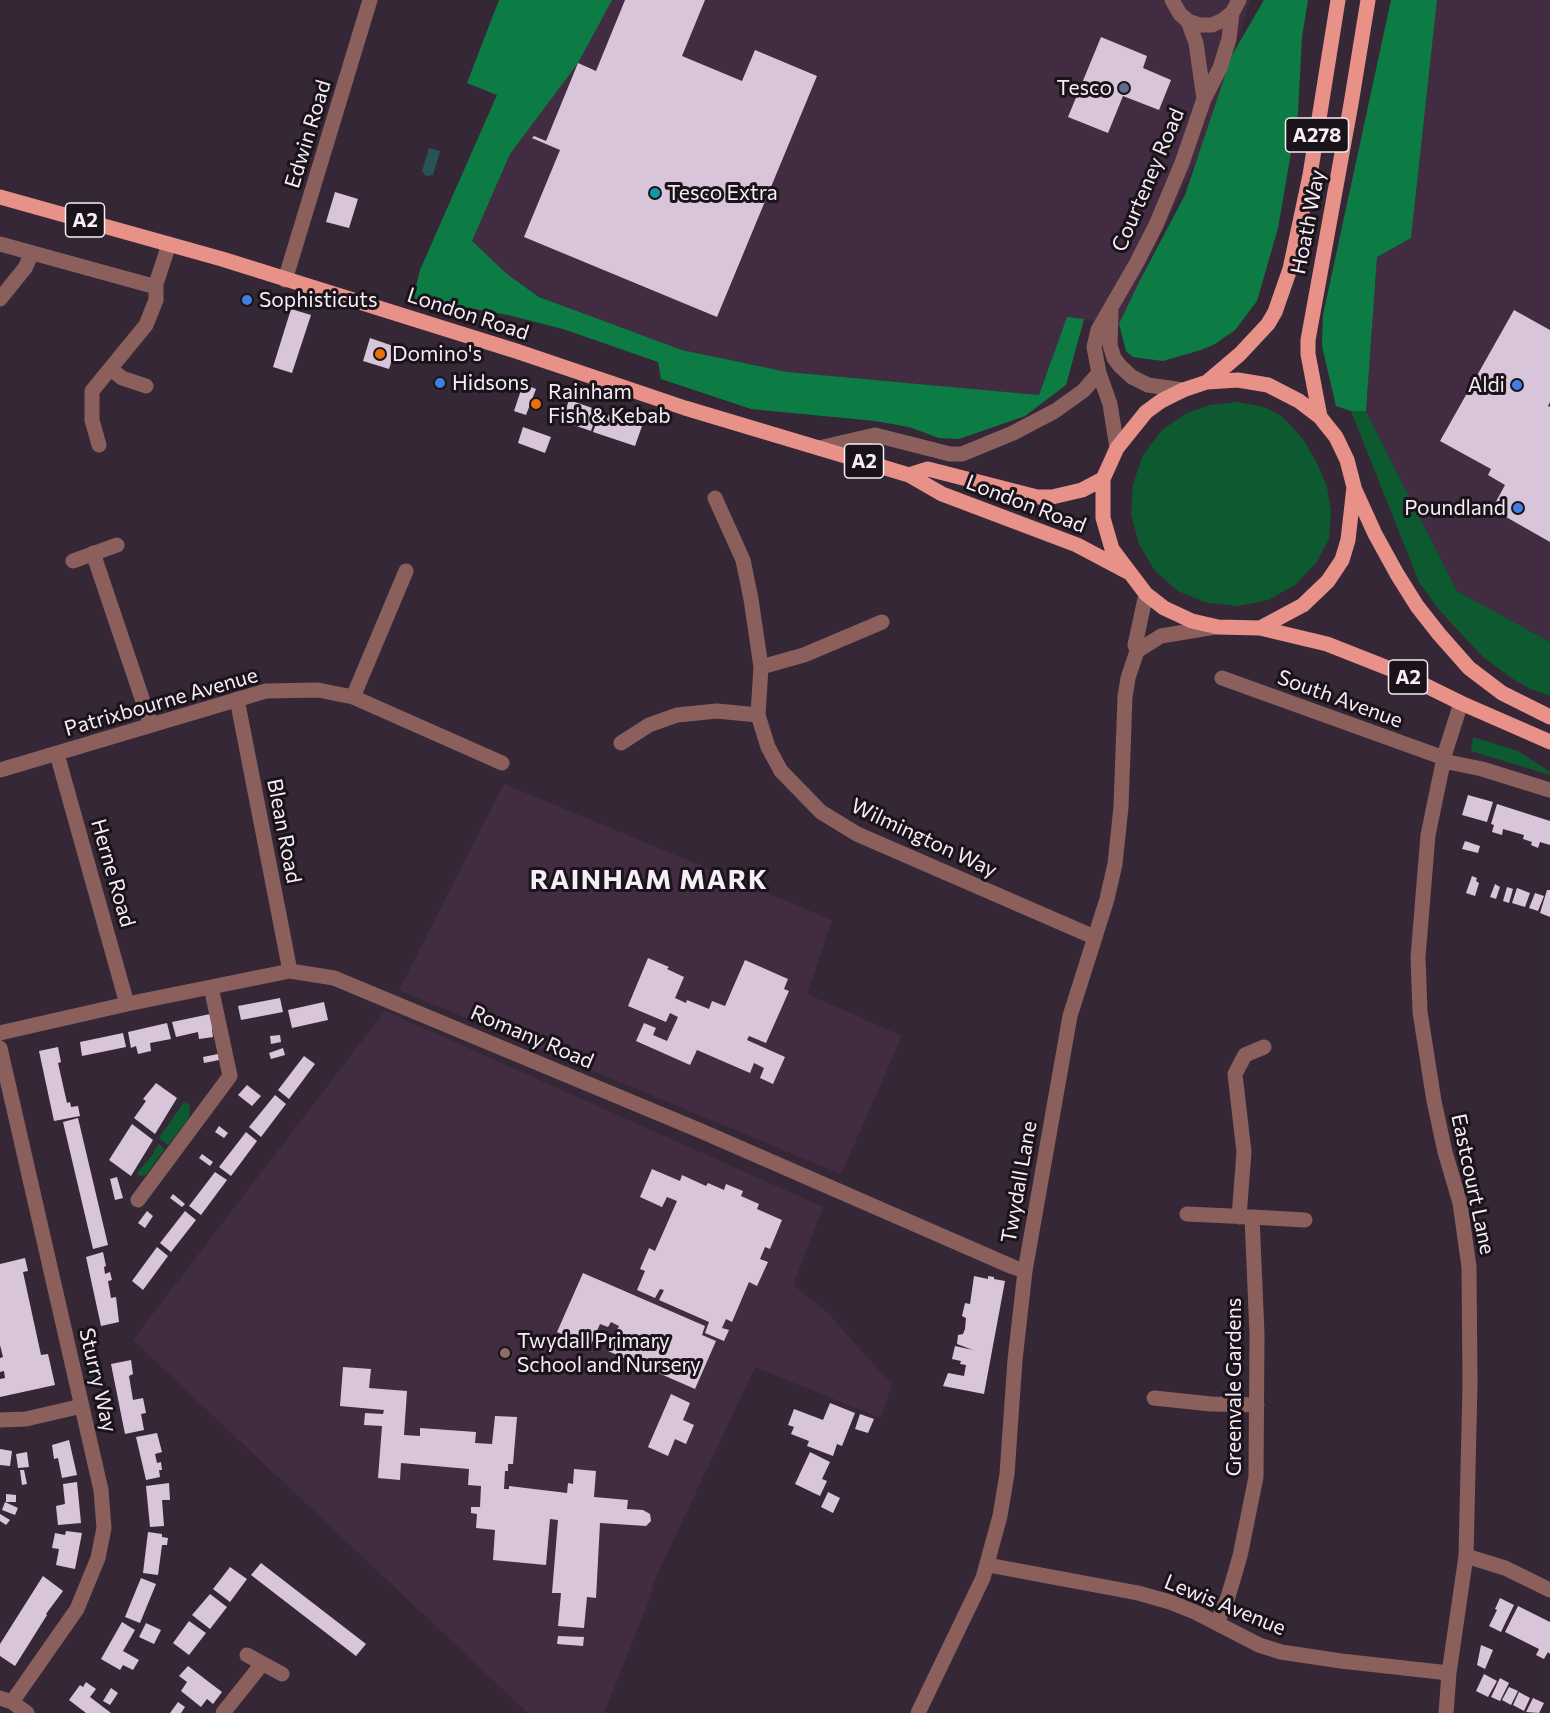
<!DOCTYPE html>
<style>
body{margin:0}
canvas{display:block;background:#362737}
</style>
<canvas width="1550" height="1713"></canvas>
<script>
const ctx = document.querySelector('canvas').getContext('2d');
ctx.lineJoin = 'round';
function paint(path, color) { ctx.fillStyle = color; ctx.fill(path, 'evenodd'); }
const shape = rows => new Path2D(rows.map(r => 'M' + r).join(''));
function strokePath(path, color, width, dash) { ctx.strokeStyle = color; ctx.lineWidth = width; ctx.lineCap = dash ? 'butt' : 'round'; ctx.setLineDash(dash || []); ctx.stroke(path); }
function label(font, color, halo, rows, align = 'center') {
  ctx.font = font + ' Commissioner,sans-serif'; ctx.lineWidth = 6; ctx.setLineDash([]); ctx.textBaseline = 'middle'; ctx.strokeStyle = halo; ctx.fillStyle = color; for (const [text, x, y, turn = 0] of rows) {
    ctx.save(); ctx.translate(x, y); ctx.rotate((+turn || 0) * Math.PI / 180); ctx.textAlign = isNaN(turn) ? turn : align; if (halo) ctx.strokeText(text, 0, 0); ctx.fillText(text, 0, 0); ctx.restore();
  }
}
paint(shape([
 [612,0,1250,0,1204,143,1119,324,1070,318,1061,333,1039,395,787,372,682,350,543,298,507,274,471,241,510,154,574,68],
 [1437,0,1550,0,1550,642,1457,591,1366,411,1377,257,1411,238],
 [504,784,832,920,807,994,902,1036,841,1174,399,990],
 [385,1011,823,1207,793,1285,827,1312,892,1385,881,1418,755,1367,654,1581,648,1603,604,1713,528,1713,133,1340]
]), '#412c41');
paint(shape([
 [1237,402,1264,407,1282,416,1303,439,1317,463,1327,487,1331,512,1329,539,1316,563,1295,585,1268,600,1238,606,1207,603,1178,591,1155,571,1139,544,1131,514,1133,484,1143,455,1162,430,1185,414,1210,405],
 [1351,411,1366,411,1457,591,1550,642,1550,696,1528,688,1513,679,1483,657,1440,611,1419,582],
 [1473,737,1518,751,1550,772,1550,775,1471,751],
 [184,1102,190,1105,189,1118,168,1145,159,1138],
 [159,1144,165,1149,146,1175,140,1176,137,1173,154,1153,154,1150]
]), '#0d5930');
paint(shape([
 [499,0,612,0,578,63,510,154,472,241,507,274,539,297,682,350,787,372,1039,395,1067,317,1084,319,1066,385,1025,416,959,439,939,438,909,427,875,421,751,409,661,379,658,362,563,329,508,315,413,298,420,270,497,95,467,83],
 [1264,0,1308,0,1302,37,1298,112,1278,228,1257,301,1235,330,1215,344,1201,350,1163,361,1133,357,1126,351,1119,324,1139,282,1185,195,1232,55],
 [1391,0,1437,0,1411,238,1377,257,1366,411,1351,411,1336,406,1322,346,1323,315]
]), '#0c7c44');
paint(shape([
 [429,148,440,151,433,175,426,176,422,171]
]), '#265457');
paint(shape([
 [625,0,705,0,682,56,742,81,755,50,817,76,717,317,524,237,560,150,532,138,534,136,546,141,578,63,596,71],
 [1101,37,1147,56,1143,68,1171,80,1159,110,1123,96,1108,133,1068,117],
 [335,192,358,199,349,228,326,222],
 [291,309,311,315,292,373,273,367],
 [1514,310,1550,330,1550,402,1548,406,1550,407,1550,542,1492,509,1505,485,1488,475,1491,469,1440,441],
 [370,338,396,347,389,369,363,361],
 [523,384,536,389,526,415,514,411],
 [569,400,598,410,591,431,562,421],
 [600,412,642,426,635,446,593,432],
 [523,427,551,437,545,453,518,443],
 [1468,795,1493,802,1487,822,1462,815],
 [1497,804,1550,821,1550,845,1540,842,1538,848,1531,845,1532,842,1523,839,1524,835,1503,829,1502,835,1492,832,1494,825,1491,824],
 [1465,841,1480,846,1478,853,1462,849],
 [1472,876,1477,878,1476,881,1479,883,1475,896,1466,893],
 [1495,884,1500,887,1496,899,1490,897],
 [1507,887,1513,889,1509,903,1503,901],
 [1517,888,1530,893,1525,907,1512,903],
 [1547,890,1550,890,1550,917,1540,913],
 [1535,893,1544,896,1538,911,1529,908],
 [648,958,669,967,667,969,684,977,675,998,686,1003,687,1000,709,1009,712,1001,725,1006,745,960,788,979,784,989,789,991,766,1043,749,1036,747,1040,785,1057,773,1084,760,1078,764,1068,754,1063,750,1073,697,1050,690,1065,636,1041,644,1023,656,1028,653,1035,667,1041,678,1017,670,1013,666,1022,628,1006],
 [280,998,283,1012,241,1020,238,1006],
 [324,1002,328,1020,292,1028,288,1010],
 [215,1013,218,1027,212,1029,213,1037,199,1039,198,1032,176,1037,172,1022],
 [167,1023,171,1039,150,1043,151,1051,138,1054,136,1046,131,1048,128,1032],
 [123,1033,126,1047,82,1056,80,1042],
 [280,1035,281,1042,271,1044,270,1036],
 [58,1047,61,1062,58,1063,67,1103,70,1102,71,1107,78,1106,80,1116,54,1121,39,1051],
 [283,1048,285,1055,271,1059,269,1053],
 [218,1054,219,1060,204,1063,203,1057],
 [304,1056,315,1064,289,1099,278,1090],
 [156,1083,177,1098,155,1134,134,1118,146,1101,143,1099],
 [247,1085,261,1096,252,1106,238,1095],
 [275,1095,286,1104,261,1137,249,1127],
 [78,1118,108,1245,93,1249,63,1122],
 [132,1124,153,1140,131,1176,109,1160],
 [219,1126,228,1133,224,1138,215,1132],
 [246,1132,257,1141,231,1176,219,1167],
 [202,1154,213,1162,210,1166,199,1158],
 [652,1169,680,1181,682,1175,706,1186,708,1183,724,1190,726,1184,743,1191,741,1196,759,1204,757,1209,782,1220,770,1249,765,1247,760,1259,768,1262,757,1286,749,1282,732,1322,726,1319,722,1328,729,1330,724,1341,705,1333,709,1322,659,1300,664,1290,660,1289,655,1298,637,1290,645,1271,640,1269,649,1248,655,1251,677,1201,667,1197,662,1207,640,1197],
 [215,1172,227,1180,201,1215,189,1206],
 [117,1177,123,1198,115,1200,110,1179],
 [173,1194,185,1204,182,1207,170,1198],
 [147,1211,153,1216,145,1228,138,1223],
 [185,1211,196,1220,171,1252,160,1243],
 [157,1247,168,1256,143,1290,132,1281],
 [103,1252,106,1266,104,1267,105,1274,110,1272,112,1280,108,1281,111,1298,116,1297,119,1322,101,1326,86,1257],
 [25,1258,28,1271,23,1272,41,1355,48,1354,55,1385,0,1397,0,1379,5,1378,4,1371,0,1372,0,1358,3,1357,0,1345,0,1264],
 [583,1273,705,1326,702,1335,716,1341,695,1389,608,1351,619,1326,611,1322,608,1327,600,1324,590,1347,557,1332],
 [974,1276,988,1279,988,1276,994,1277,994,1279,1005,1281,984,1394,943,1386,948,1373,964,1376,966,1365,960,1364,961,1361,952,1359,955,1346,973,1350,957,1344,958,1335,963,1334,965,1329,966,1318,962,1316,965,1303,970,1304],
 [131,1360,133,1374,129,1376,133,1400,143,1398,146,1413,141,1414,144,1430,125,1434,111,1364],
 [343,1367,371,1369,369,1388,407,1391,404,1435,420,1436,420,1428,476,1432,475,1443,492,1444,495,1416,517,1417,513,1464,508,1464,508,1471,505,1471,504,1489,509,1489,509,1486,567,1493,568,1483,573,1484,574,1469,596,1471,594,1497,628,1500,627,1509,643,1510,650,1514,651,1521,646,1526,600,1523,596,1598,587,1597,584,1628,558,1626,561,1593,552,1593,558,1520,550,1519,546,1565,493,1560,495,1530,476,1528,477,1514,471,1513,471,1507,480,1507,481,1486,468,1485,469,1469,401,1463,400,1480,378,1478,382,1426,364,1425,365,1413,383,1414,384,1410,340,1406],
 [671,1394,690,1403,683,1420,694,1425,686,1444,675,1439,668,1456,648,1447],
 [830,1403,855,1413,842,1446,837,1444,833,1456,807,1446,809,1441,791,1434,794,1427,788,1425,794,1409,823,1420],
 [860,1414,874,1419,868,1433,855,1429],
 [157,1433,162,1452,155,1454,157,1463,161,1462,162,1470,159,1470,160,1477,146,1480,136,1437],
 [69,1440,77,1475,62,1478,58,1458,54,1459,52,1445],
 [0,1449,12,1451,10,1466,0,1465],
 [27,1452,29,1467,18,1468,16,1454],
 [810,1452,830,1462,822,1479,827,1481,820,1496,795,1484],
 [20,1470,24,1470,27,1484,22,1485],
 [77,1482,81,1523,58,1525,56,1506,65,1504,63,1484],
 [169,1483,170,1500,162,1500,164,1526,150,1527,146,1486],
 [828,1492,840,1498,833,1513,821,1507],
 [6,1494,16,1495,16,1502,6,1502],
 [5,1502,18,1508,15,1515,2,1510],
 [0,1514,10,1520,6,1525,0,1521],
 [66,1531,82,1533,75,1569,56,1565,59,1549,52,1548,55,1533,65,1535],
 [148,1532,162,1534,162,1537,168,1538,167,1545,162,1545,158,1575,143,1573],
 [261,1563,366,1644,356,1656,251,1575],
 [230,1567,247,1579,230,1602,213,1589],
 [43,1576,63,1591,46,1614,47,1615,15,1666,0,1656,0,1644],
 [141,1578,156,1584,140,1623,125,1617],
 [210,1594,227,1607,210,1629,192,1615],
 [1500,1598,1514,1605,1501,1632,1489,1626,1497,1610,1495,1609],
 [1518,1606,1550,1622,1550,1654,1548,1652,1544,1659,1536,1655,1539,1649,1505,1632],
 [189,1621,206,1633,189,1655,173,1643],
 [122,1622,135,1630,123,1651,139,1660,133,1670,123,1665,120,1670,101,1659],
 [146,1623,161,1630,154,1644,139,1637],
 [558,1636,584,1637,583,1646,557,1644],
 [1481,1645,1493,1650,1485,1669,1477,1665],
 [188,1666,222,1692,213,1704,207,1699,201,1707,181,1691,187,1682,179,1676],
 [1484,1674,1497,1681,1488,1697,1476,1691],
 [1500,1678,1509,1683,1500,1701,1491,1697],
 [86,1682,96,1689,90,1697,111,1713,86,1713,69,1700,80,1685,83,1687],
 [1509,1687,1518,1691,1511,1705,1502,1700],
 [111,1688,118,1693,110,1705,103,1701],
 [1519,1692,1530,1698,1524,1711,1513,1705],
 [1533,1698,1544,1703,1539,1713,1526,1712],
 [178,1702,185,1707,181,1713,170,1713]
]), '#d9c5d9');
strokePath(shape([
 [1172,0,1180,14,1188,21,1200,25,1212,25,1223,20,1232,13,1239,0],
 [1188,21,1196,43,1204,99],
 [0,244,149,285,155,284,157,281,169,244],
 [285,280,370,0],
 [0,299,25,268,32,253],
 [1111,311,1110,345,1114,358,1120,366,1132,377,1148,385,1183,390],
 [111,369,122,378,146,386],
 [99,445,92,420,92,391,146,325,156,300,156,283],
 [819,448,875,435,950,454,962,454,1013,433,1055,411,1083,391,1099,373],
 [1117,448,1110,404,1099,373,1094,347,1098,330,1136,264,1156,225,1182,163,1204,99,1220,68,1229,39,1232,13],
 [715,498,743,560,751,599,761,667,758,715,768,747,781,771,821,812,857,834,1094,937],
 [93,553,151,725],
 [73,561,117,545],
 [1137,651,1161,636,1215,627],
 [761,667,804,655,882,622],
 [1222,678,1444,758],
 [353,697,406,571],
 [237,699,290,971],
 [621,743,649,725,677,715,717,711,758,715],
 [57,754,127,1004],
 [1443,761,1482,769,1550,790],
 [0,770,266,691,318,690,353,697,502,763],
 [0,1033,127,1004,290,971,334,978,701,1131,1013,1267,1025,1271],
 [0,1048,101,1490,104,1528,98,1558,77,1609,12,1702],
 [138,1200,230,1076,211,987],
 [1187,1214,1252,1217,1257,1334,1256,1477,1240,1556,1228,1597,1217,1623],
 [1239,1217,1244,1152,1235,1074,1245,1055,1264,1047],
 [1252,1217,1305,1220],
 [1154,1398,1211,1404,1257,1405],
 [0,1420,26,1419,82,1406],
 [1466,1556,1505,1568,1550,1590],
 [988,1565,1138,1593,1170,1602,1195,1612,1259,1645,1281,1652,1341,1661,1449,1673],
 [247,1655,282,1674],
 [0,1698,12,1702,27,1713],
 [223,1713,262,1664],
 [918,1713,983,1578,1000,1516,1007,1474,1015,1360,1025,1271,1070,1016,1107,899,1115,864,1121,807,1125,697,1128,678,1137,651,1135,645,1146,594],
 [1446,1713,1449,1673,1466,1556,1470,1384,1469,1267,1460,1203,1445,1152,1434,1101,1420,1012,1418,957,1428,835,1445,753,1461,703]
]), '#8b605c', 15);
strokePath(shape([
 [0,197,222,259,516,351,685,408,909,475,942,494,1077,545,1128,572],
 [1207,382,1240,354,1268,324,1275,312,1290,269,1310,175,1338,0],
 [1320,417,1308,354,1308,340,1351,104,1368,0],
 [909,475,928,469,1037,497,1052,497,1082,490,1103,479],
 [1355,490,1375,534,1397,574,1417,606,1439,634,1469,668,1502,693,1550,717],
 [1260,628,1303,605,1328,581,1342,560,1348,540,1354,487,1347,460,1336,437,1320,417,1299,401,1268,385,1238,380,1207,382,1183,390,1161,401,1146,412,1117,448,1103,479,1103,518,1112,549,1146,594,1164,608,1192,621,1218,627,1260,628,1327,644,1398,672,1461,703,1550,742]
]), '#e89188', 15);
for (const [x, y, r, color] of [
 [1124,88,6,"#5c6f8a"],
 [655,193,6,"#0f9aa8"],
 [247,300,6,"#3f7fe0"],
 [380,354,6,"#e8710a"],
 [440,383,6,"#3f7fe0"],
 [1517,385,6,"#3f7fe0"],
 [536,404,6,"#e8710a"],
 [1518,508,6,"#3f7fe0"],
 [505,1353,6,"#8d6e63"]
]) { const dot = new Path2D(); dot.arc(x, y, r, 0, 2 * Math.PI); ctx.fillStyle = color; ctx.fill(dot); strokePath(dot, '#1a131a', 2); }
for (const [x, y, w] of [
 [1317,135,63],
 [85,220,39],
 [864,461,39],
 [1408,677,39]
]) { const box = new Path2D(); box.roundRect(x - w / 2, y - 17, w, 34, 4.5); ctx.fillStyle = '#1a131a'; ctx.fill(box); strokePath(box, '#f7edf7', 1.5); }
label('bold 20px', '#f7edf7', null, [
 ["A278",1317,135],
 ["A2",85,220],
 ["A2",864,461],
 ["A2",1408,677]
]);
label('21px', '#f7edf7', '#1a131a', [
 ["Tesco",1112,88,"right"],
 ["Tesco Extra",667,193],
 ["Sophisticuts",259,300],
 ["Domino's",392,354],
 ["Hidsons",452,383],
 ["Aldi",1505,385,"right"],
 ["Rainham",548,392],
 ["Fish & Kebab",548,416],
 ["Poundland",1506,508,"right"],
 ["Twydall Primary",517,1341],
 ["School and Nursery",517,1365]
], 'left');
label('21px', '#f7edf7', '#1a131a', [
 ["Edwin Road",308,134,-73],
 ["Courteney Road",1148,180,-67],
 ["Hoath Way",1308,222,-79],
 ["London Road",468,314,18],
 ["London Road",1026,504,21],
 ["South Avenue",1340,699,20],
 ["Patrixbourne Avenue",161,702,-16],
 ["Blean Road",284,831,79],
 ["Wilmington Way",924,838,25],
 ["Herne Road",113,873,74],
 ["Romany Road",532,1037,23],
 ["Twydall Lane",1019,1182,-80],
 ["Eastcourt Lane",1473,1184,78],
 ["Sturry Way",98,1380,77],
 ["Greenvale Gardens",1234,1387,-90],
 ["Lewis Avenue",1225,1605,22]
]);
ctx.letterSpacing = '1.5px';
label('bold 27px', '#f7edf7', '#1a131a', [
 ["RAINHAM MARK",649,880]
]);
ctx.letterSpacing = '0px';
</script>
